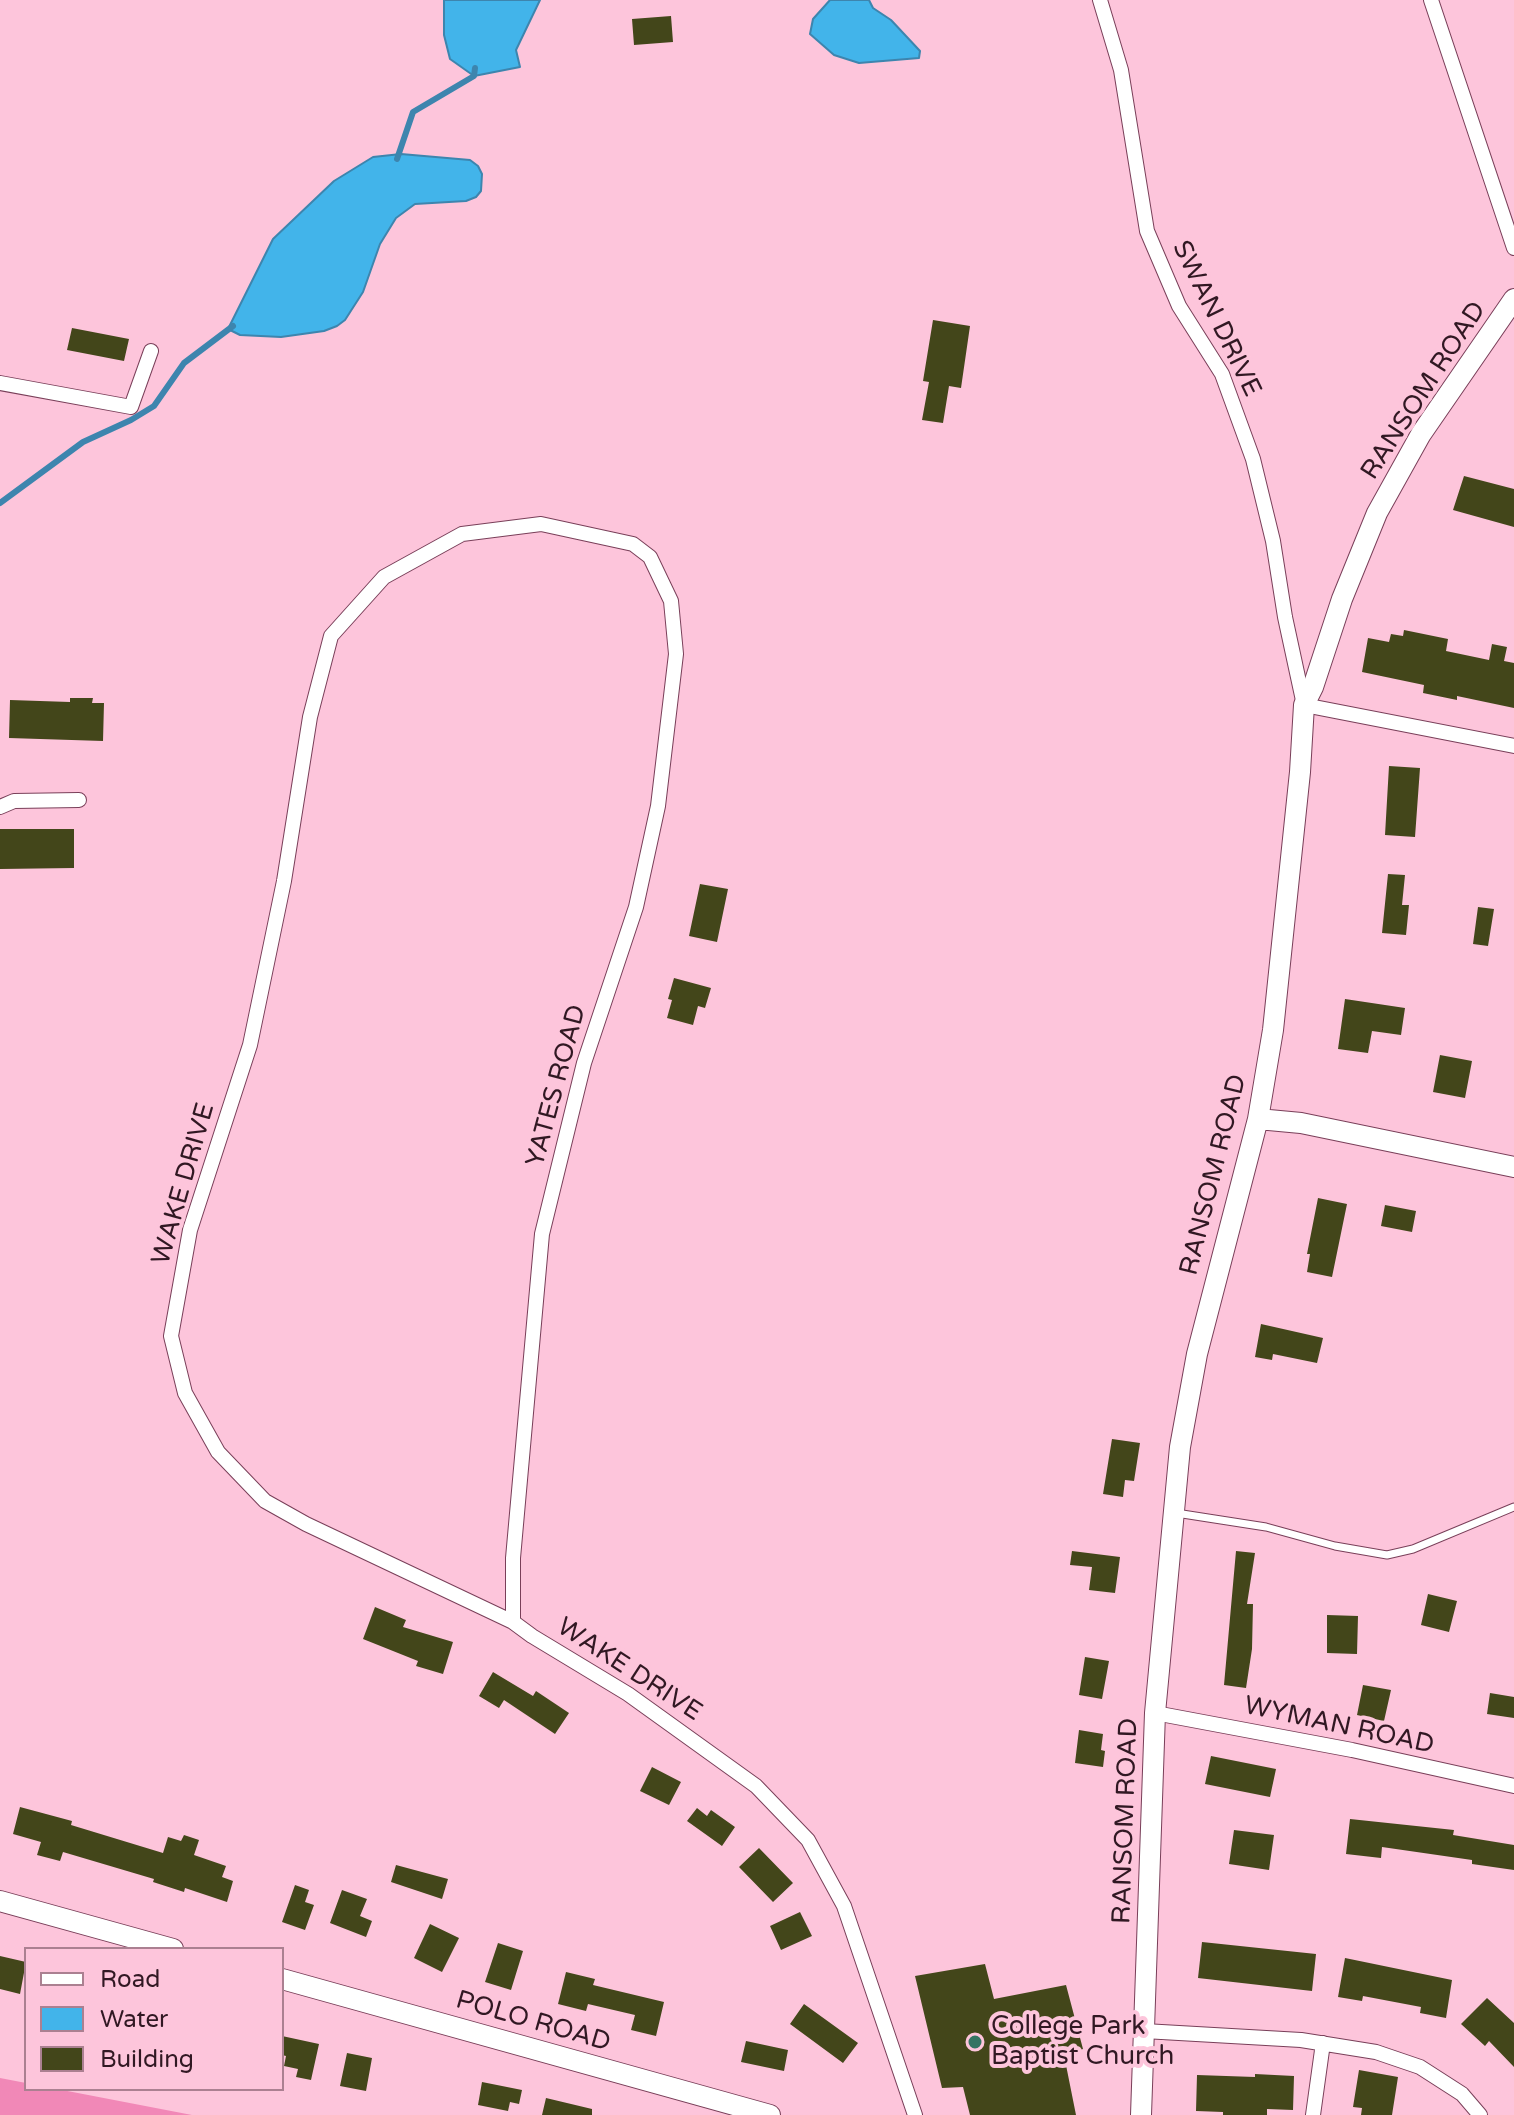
<!DOCTYPE html>
<style>
body{margin:0}
#map{position:relative;width:1514px;height:2115px;overflow:hidden;background:#fdc5db;font-family:"Varela Round",sans-serif}
canvas{display:block}
.legend{position:absolute;left:24px;top:1947px;width:260px;height:144px;box-sizing:border-box;background:#fdc5db;border:2px solid #ab8091;margin:0;padding:10px 14px;list-style:none;font-size:24px;color:#311823}
.legend li{display:flex;align-items:center;gap:16px;height:40px}
.legend b{width:40px;border:2px solid #ab8091}
</style>
<div id="map">
<canvas width="1514" height="2115"></canvas>
<ul class="legend">
<li><b style="height:10px;background:#fff"></b>Road</li>
<li><b style="height:22px;background:#42b4ea"></b>Water</li>
<li><b style="height:22px;background:#43461a"></b>Building</li>
</ul>
</div>
<script>
const ctx = document.querySelector('canvas').getContext('2d');
ctx.lineJoin = 'round';
function paint(path, color) { ctx.fillStyle = color; ctx.fill(path, 'evenodd'); }
const shape = rows => new Path2D(rows.map(r => 'M' + r).join(''));
function strokePath(path, color, width, dash) { ctx.strokeStyle = color; ctx.lineWidth = width; ctx.lineCap = dash ? 'butt' : 'round'; ctx.setLineDash(dash || []); ctx.stroke(path); }
function label(font, color, halo, rows, align = 'center') {
  ctx.font = font + ' "Varela Round",sans-serif'; ctx.lineWidth = 8; ctx.setLineDash([]); ctx.textBaseline = 'middle'; ctx.strokeStyle = halo; ctx.fillStyle = color; for (const [text, x, y, turn = 0] of rows) {
    ctx.save(); ctx.translate(x, y); ctx.rotate((+turn || 0) * Math.PI / 180); ctx.textAlign = isNaN(turn) ? turn : align; if (halo) ctx.strokeText(text, 0, 0); ctx.fillText(text, 0, 0); ctx.restore();
  }
}
paint(shape([
 [0,2078,26,2083,26,2089,57,2089,192,2115,0,2115]
]), '#f188b7');
const water = shape([
 [444,0,540,0,516,50,520,67,474,76,450,59,444,35,444,0],
 [830,0,869,0,873,8,891,20,920,51,919,58,859,63,834,55,810,34,813,19,830,0],
 [401,154,470,160,478,166,482,174,481,191,476,197,466,201,415,204,396,218,380,244,363,292,345,320,337,326,324,331,281,337,240,335,228,329,273,239,334,181,373,157,401,154]
]);
paint(water, '#42b4ea');
strokePath(water, '#3d85ae', 2);
strokePath(shape([
 [397,159,413,112,474,76,475,68],
 [0,503,83,442,131,420,154,406,184,363,233,326]
]), '#3d85ae', 6);
paint(shape([
 [671,16,673,42,634,45,632,19],
 [933,320,970,326,961,388,949,386,943,423,922,420,929,382,923,381],
 [72,328,129,339,124,361,67,350],
 [1464,476,1514,489,1514,527,1453,510],
 [1404,630,1448,639,1446,651,1489,660,1492,644,1507,647,1504,661,1514,663,1514,708,1457,696,1457,700,1423,693,1424,685,1362,672,1368,638,1389,642,1391,634,1403,636],
 [70,698,93,698,92,703,104,703,103,741,9,738,10,700,70,702],
 [1389,766,1420,768,1415,837,1385,835],
 [0,829,74,829,74,868,0,869],
 [1388,874,1405,875,1402,905,1409,905,1406,935,1382,933],
 [700,884,728,889,717,942,689,936],
 [1478,907,1494,909,1488,946,1473,944],
 [674,978,711,988,705,1008,698,1006,693,1025,667,1018,672,1000,668,999],
 [1345,999,1405,1008,1401,1035,1372,1031,1368,1053,1338,1049],
 [1440,1055,1472,1061,1465,1098,1433,1092],
 [1318,1198,1347,1204,1332,1277,1307,1272,1310,1254,1307,1254],
 [1385,1205,1416,1211,1412,1232,1381,1226],
 [1261,1324,1323,1338,1317,1363,1273,1354,1272,1360,1255,1357],
 [1112,1439,1140,1443,1134,1481,1125,1480,1123,1497,1103,1494],
 [1072,1551,1120,1557,1115,1593,1089,1590,1092,1567,1070,1565],
 [1236,1551,1255,1553,1247,1604,1253,1604,1252,1649,1246,1688,1224,1685],
 [1428,1594,1457,1601,1449,1632,1421,1625],
 [375,1607,406,1620,403,1627,453,1642,443,1674,416,1666,418,1661,363,1639],
 [1327,1615,1358,1616,1357,1654,1327,1653],
 [1085,1657,1109,1661,1102,1699,1079,1695],
 [493,1672,533,1696,536,1691,569,1713,555,1734,504,1700,499,1708,479,1696],
 [1363,1685,1391,1690,1384,1721,1357,1715],
 [1490,1693,1514,1697,1514,1718,1487,1714],
 [1079,1730,1103,1734,1101,1750,1105,1751,1103,1767,1075,1763],
 [1211,1756,1276,1769,1270,1797,1205,1784],
 [652,1767,681,1782,669,1805,640,1791],
 [20,1807,72,1821,71,1825,163,1853,168,1837,181,1841,184,1835,199,1840,194,1855,226,1866,222,1877,233,1881,227,1902,185,1888,184,1892,153,1882,154,1879,63,1852,60,1861,37,1855,41,1842,13,1834],
 [697,1808,707,1816,711,1810,735,1827,722,1846,687,1821],
 [1350,1819,1454,1830,1453,1835,1514,1845,1514,1870,1472,1864,1472,1860,1382,1847,1381,1858,1346,1854],
 [1234,1830,1274,1835,1269,1870,1229,1864],
 [759,1848,793,1883,773,1902,739,1867],
 [396,1865,448,1879,442,1899,391,1882],
 [295,1885,309,1890,305,1902,314,1905,305,1930,282,1922],
 [342,1890,367,1899,360,1916,372,1921,366,1937,330,1923],
 [800,1912,812,1936,781,1950,770,1926],
 [430,1924,459,1938,442,1972,414,1958],
 [1202,1942,1316,1954,1312,1991,1198,1978],
 [498,1943,523,1951,511,1990,485,1982],
 [0,1956,26,1962,20,1994,0,1989],
 [1345,1958,1452,1980,1446,2018,1420,2013,1421,2007,1363,1996,1362,2001,1338,1997],
 [985,1964,994,1999,1066,1985,1083,2049,1064,2055,1076,2115,970,2115,963,2087,942,2088,915,1976],
 [566,1972,595,1979,593,1985,664,2002,656,2036,631,2030,635,2015,588,2004,586,2011,558,2004],
 [1487,1998,1514,2023,1514,2067,1489,2041,1485,2046,1461,2024],
 [804,2004,858,2043,843,2063,790,2024],
 [282,2036,319,2044,311,2080,296,2077,298,2069,284,2066,286,2056,282,2055],
 [746,2041,788,2050,784,2071,741,2062],
 [347,2053,372,2058,366,2091,340,2086],
 [1359,2070,1398,2077,1392,2115,1361,2115,1362,2108,1353,2107],
 [1255,2074,1294,2076,1293,2110,1267,2109,1267,2115,1223,2115,1223,2112,1196,2111,1197,2075,1255,2077],
 [482,2082,522,2090,519,2104,510,2102,508,2111,478,2105],
 [546,2098,592,2109,592,2115,542,2115]
]), '#43461a');
const lane = shape([
 [1176,1513,1266,1527,1335,1546,1387,1555,1413,1549,1514,1507]
]);
const street = shape([
 [1100,0,1121,70,1147,231,1179,306,1222,374,1253,459,1273,541,1285,617,1304,705,1514,746],
 [1431,0,1514,248],
 [0,383,131,407,151,351],
 [0,807,14,801,79,800],
 [513,1622,513,1558,542,1234,584,1063,636,907,658,806,676,654,671,601,650,557,633,544,541,524,462,534,384,577,331,636,310,717,284,881,250,1045,190,1230,171,1336,185,1393,218,1452,265,1501,306,1524,513,1622,532,1636,628,1694,756,1786,808,1840,844,1906,915,2115],
 [1155,1713,1352,1750,1514,1786],
 [1144,2031,1301,2040,1376,2052,1420,2067,1462,2094,1480,2115],
 [1313,2115,1323,2043]
]);
const secondary = shape([
 [1258,1119,1301,1123,1514,1167],
 [0,1901,173,1949],
 [282,1979,770,2115],
 [1141,2115,1155,1713,1180,1447,1197,1354,1258,1119,1273,1030,1300,772,1304,705,1313,687,1342,599,1377,513,1421,434,1514,299]
]);
strokePath(lane, '#793f59', 9);
strokePath(street, '#793f59', 16);
strokePath(secondary, '#793f59', 22);
strokePath(lane, '#fff', 7);
strokePath(street, '#fff', 14);
strokePath(secondary, '#fff', 20);
for (const [x, y, r, color] of [
 [975,2042,8,"#357463"]
]) { const dot = new Path2D(); dot.arc(x, y, r, 0, 2 * Math.PI); ctx.fillStyle = color; ctx.fill(dot); strokePath(dot, '#fdc5db', 3); }
label('26px', '#311823', '#fdc5db', [
 ["SWAN DRIVE",1216,319,64],
 ["RANSOM ROAD",1424,391,-57],
 ["YATES ROAD",557,1086,-75],
 ["RANSOM ROAD",1214,1175,-76],
 ["WAKE DRIVE",184,1184,-74],
 ["WAKE DRIVE",629,1670,33],
 ["WYMAN ROAD",1339,1726,12],
 ["RANSOM ROAD",1126,1821,-88],
 ["POLO ROAD",533,2022,16]
]);
label('26px', '#311823', '#fdc5db', [
 ["College Park",991,2027],
 ["Baptist Church",991,2057]
], 'left');
</script>
